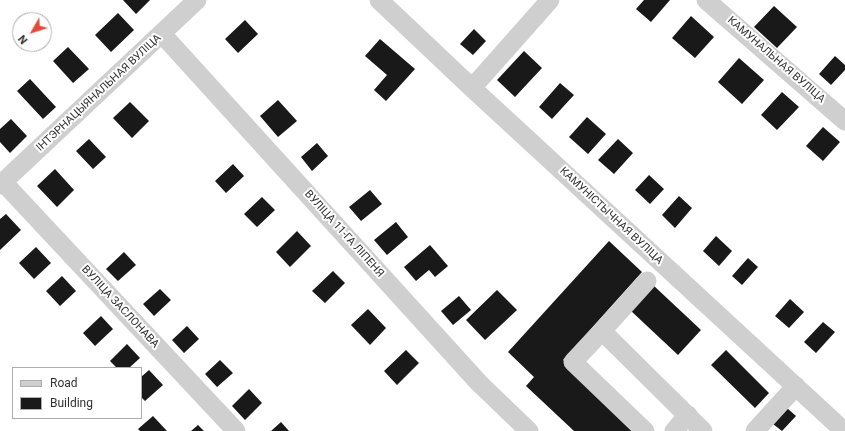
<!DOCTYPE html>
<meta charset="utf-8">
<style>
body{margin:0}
#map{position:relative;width:845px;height:431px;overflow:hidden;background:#fff;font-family:Roboto,sans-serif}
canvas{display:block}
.legend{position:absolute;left:12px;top:367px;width:130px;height:52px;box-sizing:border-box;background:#fff;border:1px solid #adadad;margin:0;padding:5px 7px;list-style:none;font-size:12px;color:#323232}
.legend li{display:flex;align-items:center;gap:8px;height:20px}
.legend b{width:20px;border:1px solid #adadad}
.north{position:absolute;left:12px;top:12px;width:40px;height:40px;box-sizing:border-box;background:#fff;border:1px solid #adadad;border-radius:50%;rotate:231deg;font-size:11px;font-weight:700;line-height:16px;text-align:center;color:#323232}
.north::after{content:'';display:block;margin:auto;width:14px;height:18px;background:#e54939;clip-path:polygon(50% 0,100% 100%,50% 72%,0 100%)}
</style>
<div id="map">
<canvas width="845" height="431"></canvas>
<ul class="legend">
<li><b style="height:5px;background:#cfcfcf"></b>Road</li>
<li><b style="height:11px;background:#191919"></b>Building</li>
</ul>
<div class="north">N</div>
</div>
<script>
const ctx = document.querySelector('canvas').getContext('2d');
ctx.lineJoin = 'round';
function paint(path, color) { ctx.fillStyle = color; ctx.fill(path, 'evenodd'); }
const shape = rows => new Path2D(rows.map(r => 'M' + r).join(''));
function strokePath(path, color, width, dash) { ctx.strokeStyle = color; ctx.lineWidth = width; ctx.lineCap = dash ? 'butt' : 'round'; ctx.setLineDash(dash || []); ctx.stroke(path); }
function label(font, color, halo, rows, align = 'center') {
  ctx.font = font + ' Roboto,sans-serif'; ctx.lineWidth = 4; ctx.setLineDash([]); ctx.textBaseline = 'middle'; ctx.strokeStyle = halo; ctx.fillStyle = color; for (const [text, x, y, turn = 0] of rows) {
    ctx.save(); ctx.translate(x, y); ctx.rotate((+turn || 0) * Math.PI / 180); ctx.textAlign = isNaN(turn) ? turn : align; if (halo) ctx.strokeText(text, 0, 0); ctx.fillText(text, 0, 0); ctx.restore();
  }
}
paint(shape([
 [123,0,150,0,136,14],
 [644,0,670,0,651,22,636,9],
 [774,6,797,27,777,48,754,27],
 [118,13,134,30,111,52,95,35],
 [691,16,714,37,695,58,672,38],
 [245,20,258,34,238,53,225,39],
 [474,29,486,41,473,55,460,44],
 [380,39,415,69,386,101,374,90,387,75,365,56],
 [68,47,89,69,73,83,53,61],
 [524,51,542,68,515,97,497,80],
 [835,56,845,65,845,70,831,85,819,74],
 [739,58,764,80,742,104,718,82],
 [30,79,56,107,43,119,17,91],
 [560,83,574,95,552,119,539,107],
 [782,92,799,107,777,130,761,115],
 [278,100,297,121,278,137,260,116],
 [130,102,149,121,132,138,113,118],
 [587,117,606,134,588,154,569,137],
 [11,119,27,136,10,153,0,142,0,129],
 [823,127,840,142,823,161,806,146],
 [89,139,106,157,93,169,76,151],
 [618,139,633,153,614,174,598,160],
 [317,143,328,156,312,171,301,157],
 [233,164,244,176,226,193,215,181],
 [55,169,74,190,57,207,37,186],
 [649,175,664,189,650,204,635,190],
 [370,190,382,204,361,221,349,207],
 [679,196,692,208,675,228,662,215],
 [262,197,275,210,257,227,244,214],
 [6,214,21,230,0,250,0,219],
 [396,222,408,237,387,255,374,240],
 [297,231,311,246,290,267,276,252],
 [716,236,732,251,719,266,703,251],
 [609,241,642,272,563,360,639,431,574,431,526,386,534,377,508,352],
 [430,245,448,266,435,277,429,270,416,281,404,267],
 [36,247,51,263,34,279,19,263],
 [124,252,136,265,118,281,106,269],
 [748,258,758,267,742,285,732,276],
 [333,271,345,283,325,303,312,291],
 [62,276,76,291,60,306,46,291],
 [653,285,701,330,678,355,630,310],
 [160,289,171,300,154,316,143,304],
 [497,290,517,310,485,340,466,320],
 [459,296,471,310,453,325,441,311],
 [790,299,804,312,789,328,775,316],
 [368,309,386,328,370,345,351,325],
 [101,316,113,329,95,346,83,333],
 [823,322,835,332,816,353,804,342],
 [187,326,199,339,184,353,172,340],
 [127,344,140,358,129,368,117,368,110,361],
 [406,350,419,363,397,385,384,371],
 [726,350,769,393,755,408,711,365],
 [220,360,233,373,217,387,205,374],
 [149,370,163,385,145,401,141,397,141,377],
 [249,389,262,403,245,420,232,406],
 [787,408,796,416,782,431,773,424],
 [153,416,167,431,140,431,138,429],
 [281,422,289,431,271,431],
 [198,425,204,431,191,431]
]), '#191919');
strokePath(shape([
 [379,0,472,88,844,431],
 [706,0,845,121],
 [162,34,479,383,529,431],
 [472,88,550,0],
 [3,182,236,431],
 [0,185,197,0],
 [647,281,602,331,703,431],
 [602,331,573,362,645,431],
 [674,431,688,415],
 [755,431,796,386]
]), '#cfcfcf', 19);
label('11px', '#323232', '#fff', [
 ["КАМУНАЛЬНАЯ ВУЛІЦА",776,60,41],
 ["ІНТЭРНАЦЫЯНАЛЬНАЯ ВУЛІЦА",99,93,-43],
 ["КАМУНІСТЫЧНАЯ ВУЛІЦА",611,216,43],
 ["ВУЛІЦА 11-ГА ЛІПЕНЯ",344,234,48],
 ["ВУЛІЦА ЗАСЛОНАВА",120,307,47]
]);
</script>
